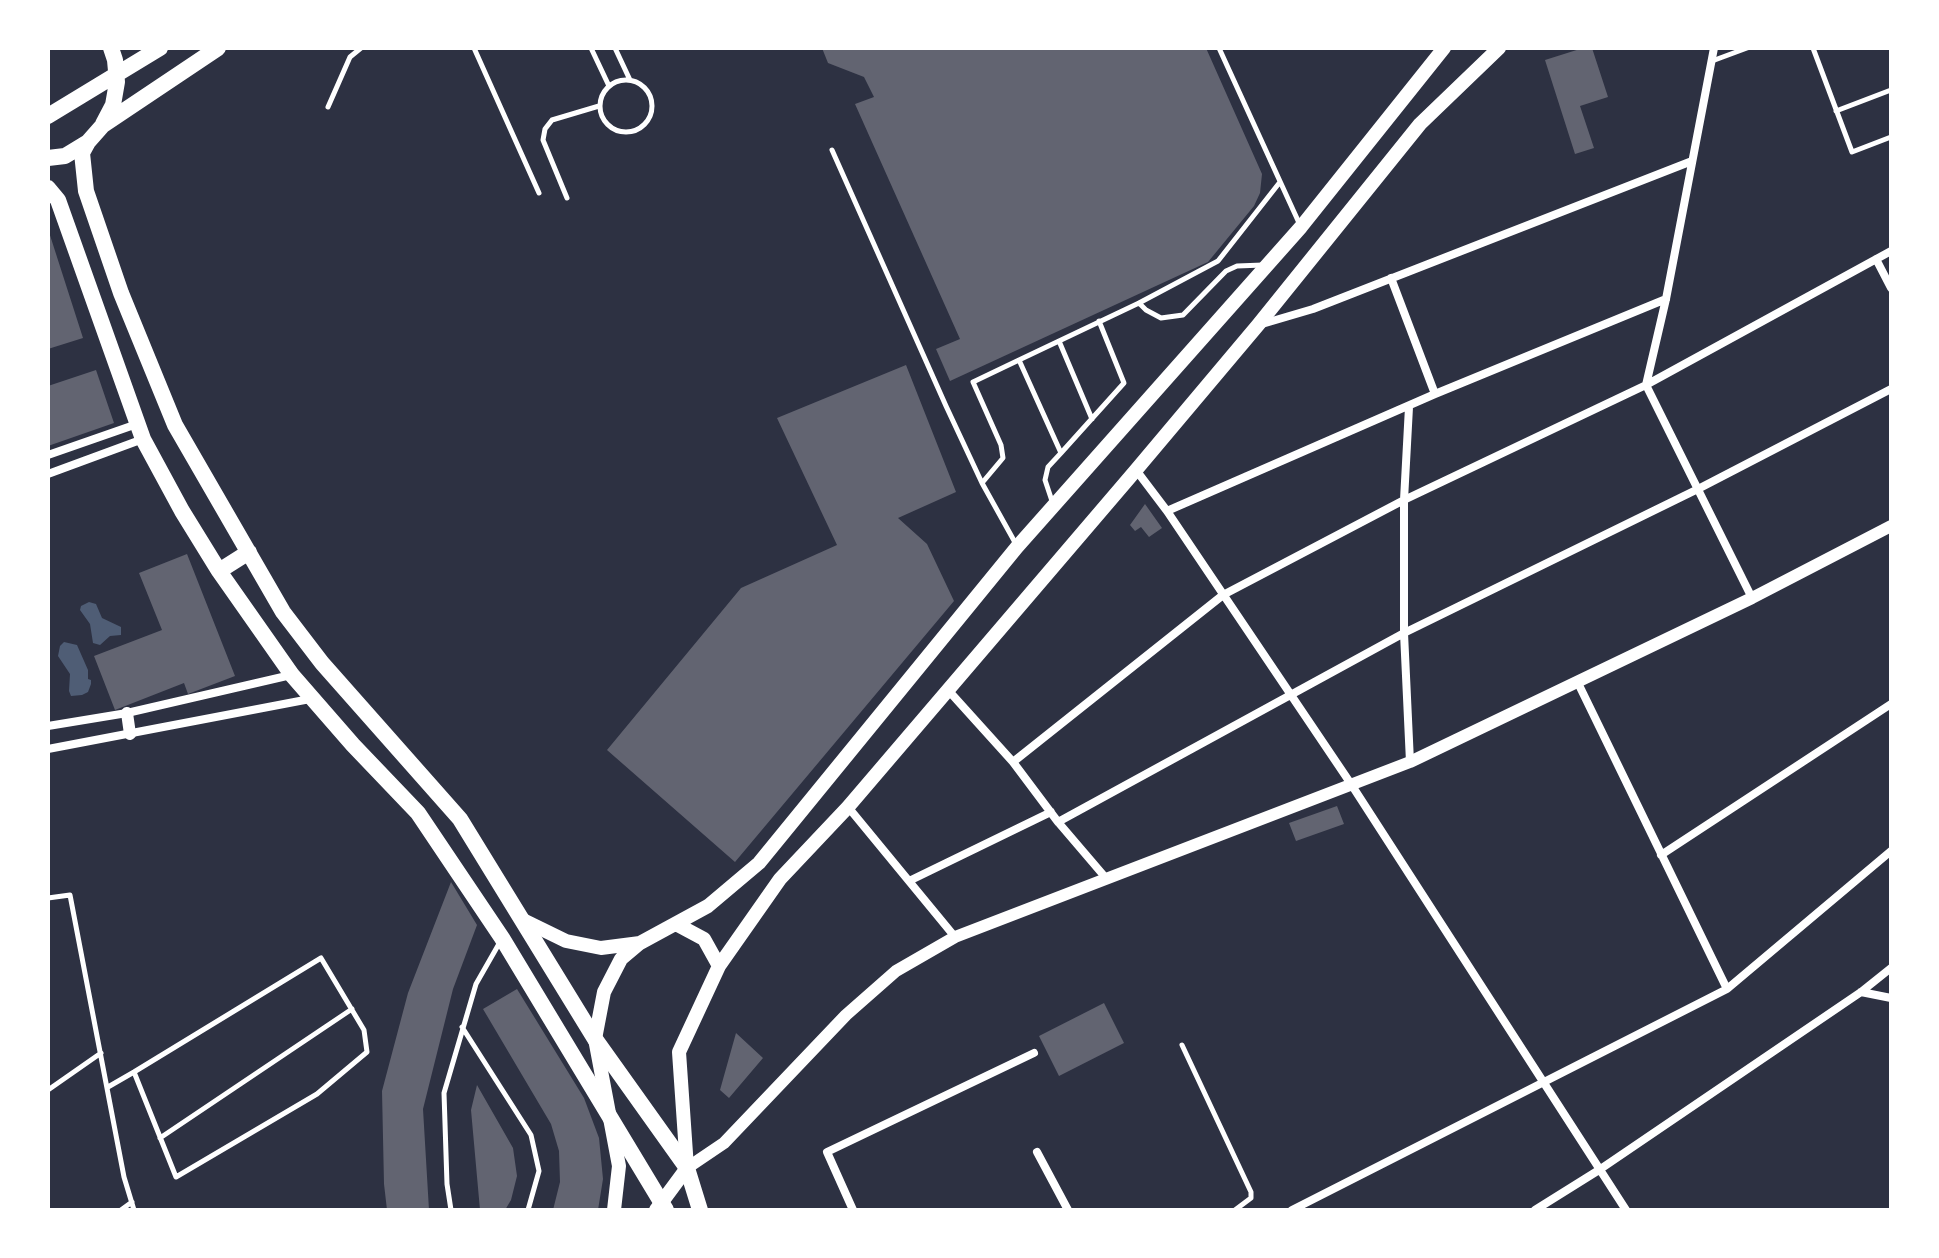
<!DOCTYPE html>
<style>
body{margin:0}
#map{position:relative;width:1939px;height:1258px;overflow:hidden;background:#2d3142;font-family:Poppins,sans-serif}
canvas{display:block}
.frame{position:absolute;inset:0;border:50px solid #fff;pointer-events:none}
</style>
<div id="map">
<canvas width="1939" height="1258"></canvas>
<div class="frame"></div>
</div>
<script>
const ctx = document.querySelector('canvas').getContext('2d');
ctx.lineJoin = 'round';
function paint(path, color) { ctx.fillStyle = color; ctx.fill(path, 'evenodd'); }
const shape = rows => new Path2D(rows.map(r => 'M' + r).join(''));
function strokePath(path, color, width, dash) { ctx.strokeStyle = color; ctx.lineWidth = width; ctx.lineCap = dash ? 'butt' : 'round'; ctx.setLineDash(dash || []); ctx.stroke(path); }
paint(shape([
 [89,602,96,604,102,618,121,627,121,635,110,636,100,645,93,643,90,624,80,610,81,606],
 [64,642,77,645,88,670,88,679,91,680,91,684,88,692,82,695,71,696,69,691,70,674,58,656,60,646]
]), '#4f5d75');
paint(shape([
 [822,48,1206,48,1262,174,1260,193,1254,206,1208,262,950,381,936,349,960,339,855,104,874,97,864,77,828,63],
 [1583,48,1592,48,1608,97,1580,106,1594,148,1575,154,1545,60],
 [48,229,83,338,48,349],
 [906,365,956,492,898,518,927,544,954,601,735,862,607,750,741,588,837,545,777,418],
 [96,370,114,423,48,446,48,386],
 [1145,504,1162,528,1149,537,1141,527,1135,531,1130,525],
 [187,554,235,676,188,694,184,683,115,710,94,656,162,630,139,573],
 [1337,806,1344,824,1296,841,1289,823],
 [451,882,477,925,453,989,423,1109,429,1210,387,1210,384,1184,382,1091,408,993],
 [517,989,584,1098,599,1138,603,1179,598,1210,553,1210,560,1182,559,1151,551,1124,483,1009],
 [1104,1003,1124,1043,1059,1076,1039,1036],
 [736,1033,763,1058,729,1098,720,1090],
 [477,1085,513,1148,517,1176,511,1200,505,1210,480,1210,471,1110]
]), '#626471');
strokePath(shape([
 [474,48,539,193],
 [591,48,609,86],
 [615,48,630,80],
 [1219,48,1300,225],
 [1813,48,1852,152,1891,137],
 [1712,61,1747,48],
 '600 106a26 26 0 1 1 52 0a26 26 0 1 1-52 0Z',
 [328,107,350,57,361,48],
 [1836,111,1891,90],
 [832,150,946,406,982,483,1017,546],
 [567,198,543,140,545,129,552,120,599,106],
 [1139,303,1146,310,1161,318,1183,315,1226,271,1237,266,1263,265],
 [1059,341,1092,419],
 [1061,453,1124,383,1099,321],
 [982,483,1003,458,1001,445,973,382,1019,360],
 [1053,504,1045,480,1048,467,1061,453,1019,360,1139,303,1218,261,1280,182],
 [48,898,70,895,124,1177,134,1210],
 [462,1027,531,1135,539,1171,528,1210],
 [1182,1045,1251,1192,1251,1198,1235,1210],
 [108,1087,134,1072,321,958,364,1030,367,1052,317,1094,176,1177,134,1072],
 [48,1090,101,1053],
 [160,1138,352,1009],
 [121,1210,132,1202],
 [451,1210,447,1184,444,1093,476,984,500,942]
]), '#fff', 5);
strokePath(shape([
 [1714,48,1666,299,1646,385,1752,598],
 [1876,259,1891,288],
 [1391,278,1435,394],
 [1262,324,1313,309,1692,161],
 [1409,407,1404,500,1404,633,1410,762],
 [48,455,137,424],
 [1136,470,1167,511,1351,784,1626,1210],
 [48,474,143,439],
 [1167,511,1435,394,1666,299],
 [1578,683,1727,989],
 [948,690,1013,762,1058,822,1105,877],
 [48,726,127,713,291,675],
 [48,749,310,699],
 [1013,762,1223,595,1404,500,1646,385,1891,251],
 [848,807,955,937],
 [1058,822,1404,633,1698,489,1891,389],
 [1661,855,1891,704],
 [909,881,1051,812],
 [1861,992,1891,998],
 [1037,1152,1068,1210],
 [853,1210,827,1152,1034,1053],
 [1292,1210,1727,989,1891,851],
 [1535,1210,1599,1170,1861,992,1891,968]
]), '#fff', 8);
strokePath(shape([
 [127,713,130,734],
 [687,1168,724,1143,846,1015,896,971,955,937,1410,762,1752,598,1891,526]
]), '#fff', 12);
strokePath(shape([
 [523,920,566,941,601,948,640,943],
 [676,924,704,939,719,966],
 [614,1210,619,1166,595,1039,604,992,621,959,640,943,708,906,759,863,1017,547,1301,227,1444,48],
 [656,1210,687,1168,679,1052,719,966,780,879,848,807,1136,470,1258,325,1420,124,1499,48]
]), '#fff', 14);
strokePath(shape([
 [48,116,160,48],
 [103,124,113,105,117,82,115,60,111,48],
 [88,142,82,153,86,191,121,293,175,425,283,612,322,663,460,819,595,1039,687,1168,700,1210],
 [48,158,65,156,88,142,103,125,218,48],
 [48,188,58,200,143,439,182,511,219,571,292,675,353,745,418,813,502,938,666,1210],
 [219,571,249,552]
]), '#fff', 16);
</script>
